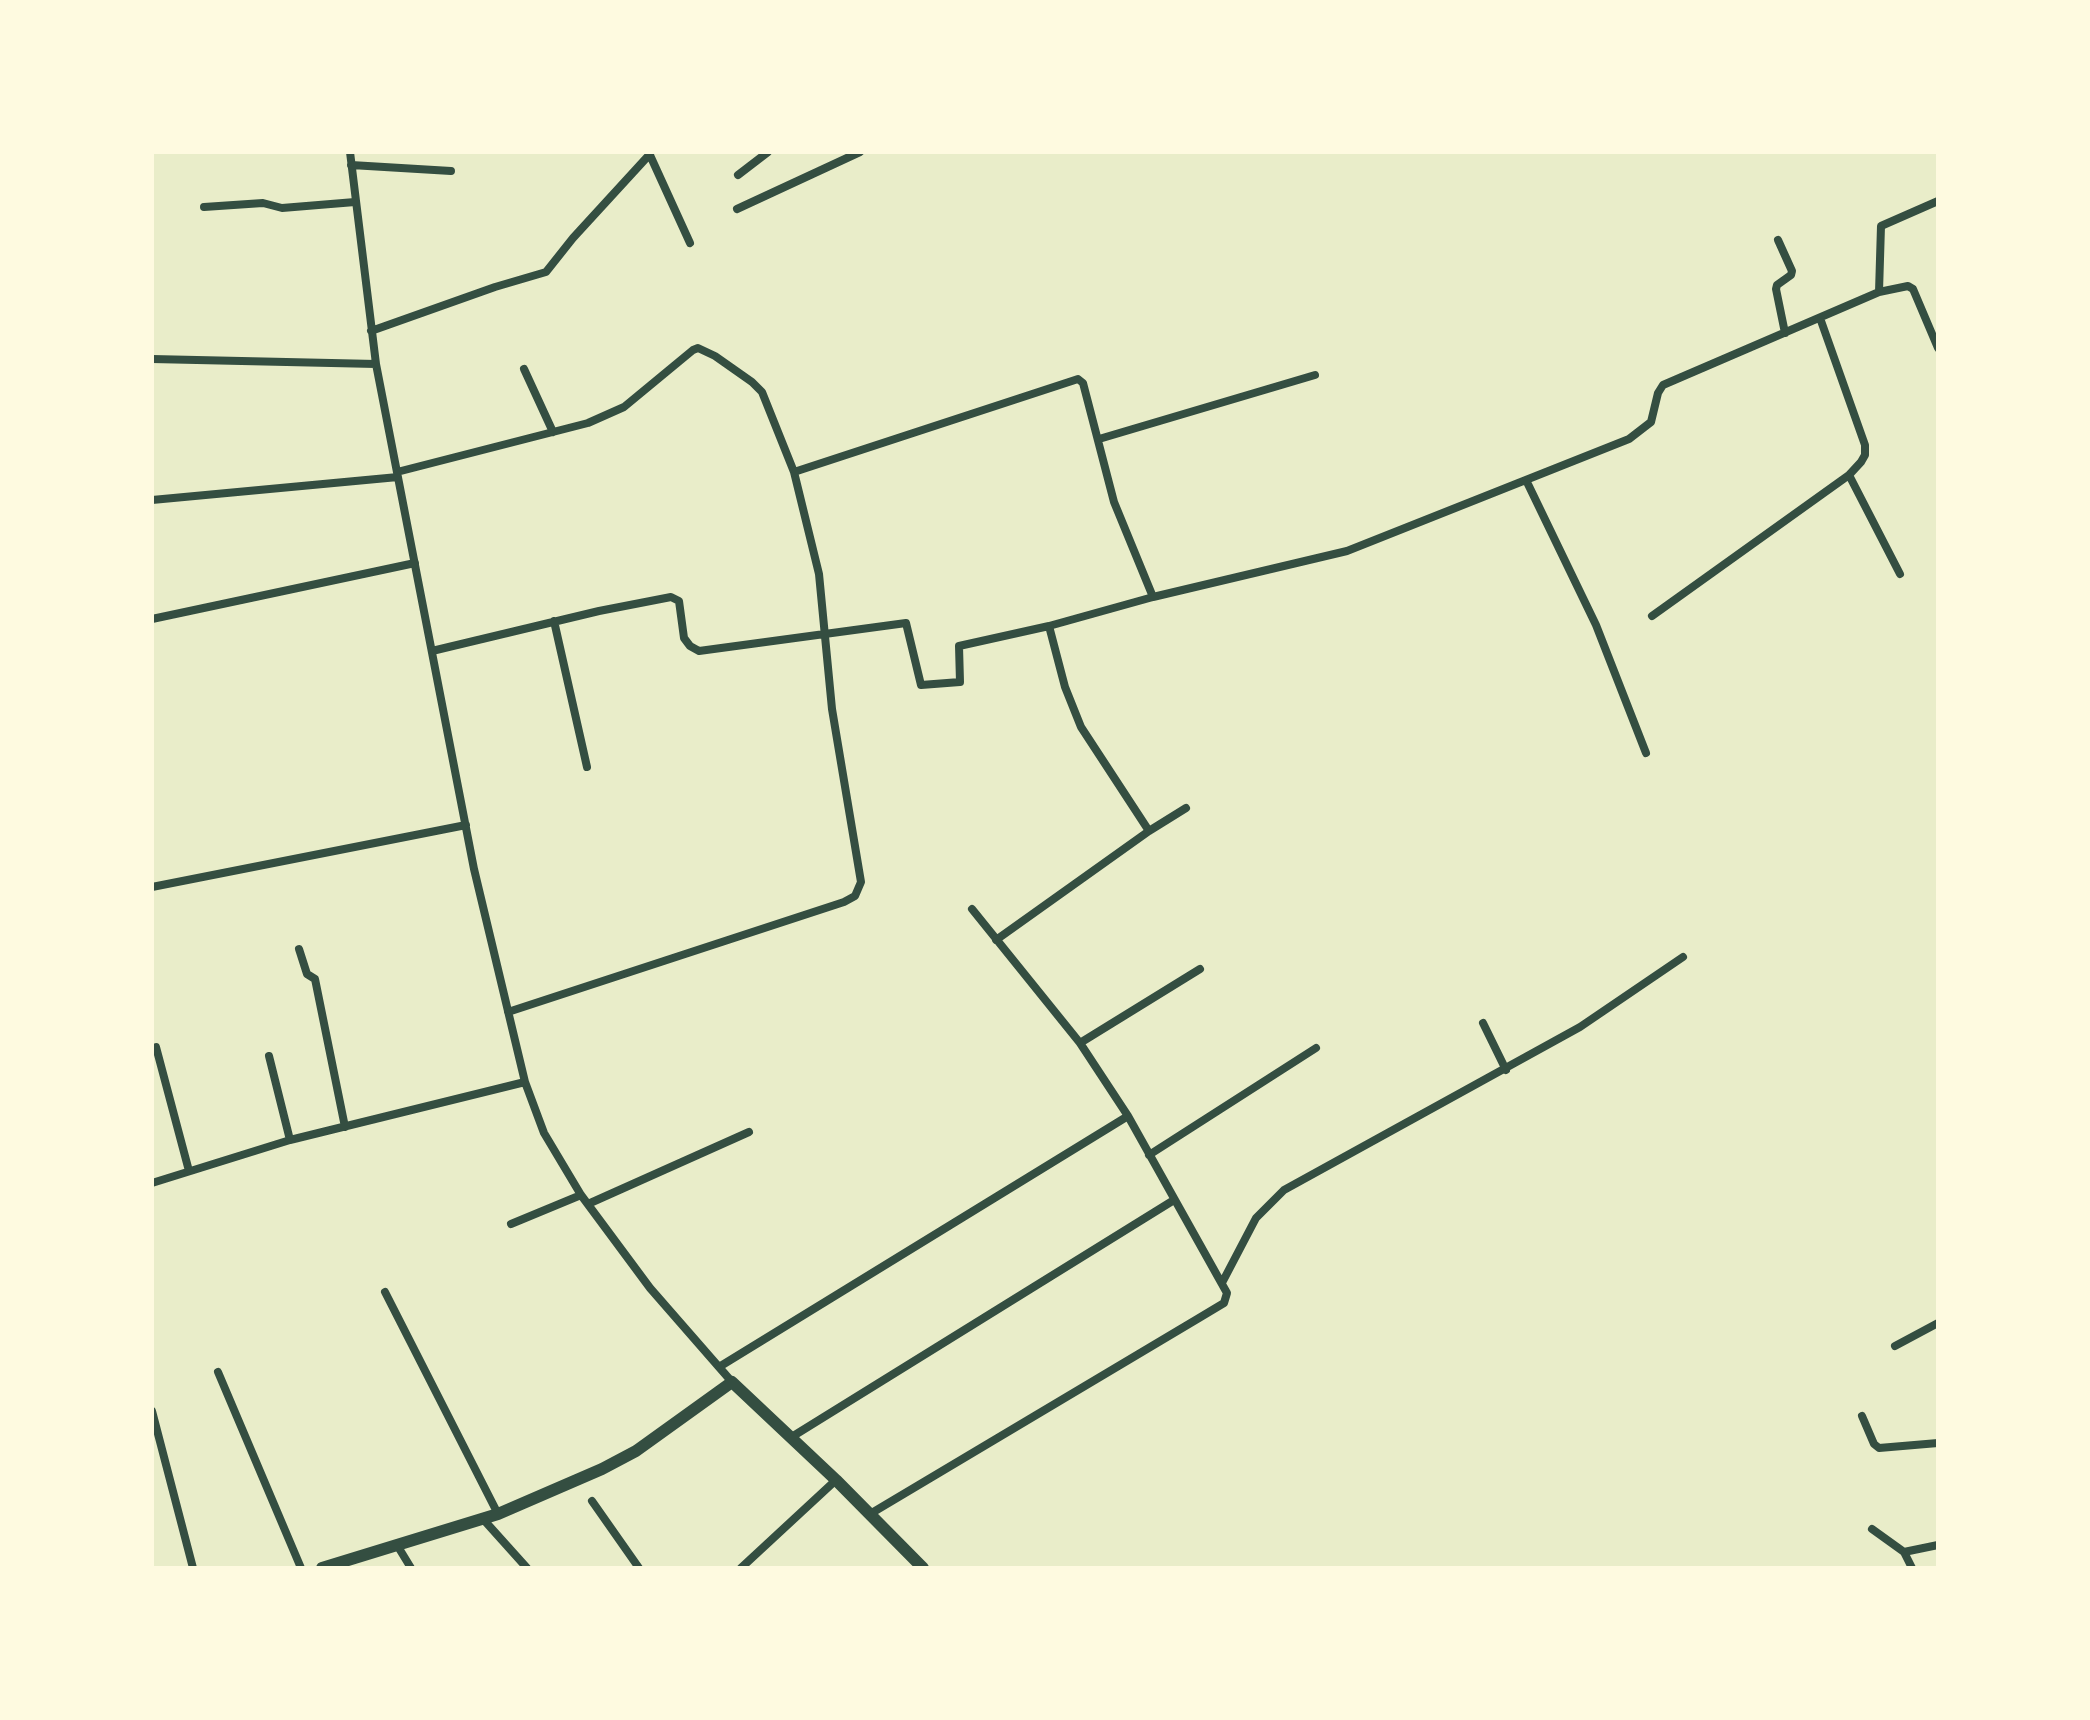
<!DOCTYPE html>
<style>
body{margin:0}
#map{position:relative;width:2090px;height:1720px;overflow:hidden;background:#e9edc9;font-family:Signika,sans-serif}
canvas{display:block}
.frame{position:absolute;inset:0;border:154px solid #fefae0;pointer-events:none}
</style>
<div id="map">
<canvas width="2090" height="1720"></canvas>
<div class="frame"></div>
</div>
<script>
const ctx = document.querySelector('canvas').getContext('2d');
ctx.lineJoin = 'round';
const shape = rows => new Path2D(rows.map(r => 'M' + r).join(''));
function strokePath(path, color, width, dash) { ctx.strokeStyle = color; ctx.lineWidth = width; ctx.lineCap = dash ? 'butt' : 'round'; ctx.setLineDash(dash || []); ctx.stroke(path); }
strokePath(shape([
 [350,152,376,364,474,869,525,1082,544,1133,581,1195,650,1288,732,1382],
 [649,153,690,243],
 [351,165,451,171],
 [738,175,768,152],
 [204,207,263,203,282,208,355,202],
 [737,209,860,152],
 [1778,240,1792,271,1791,275,1777,285,1776,289,1785,333],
 [1879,292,1908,286,1913,289,1938,348],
 [371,331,495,287,546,272,573,238,650,154],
 [152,359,376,364],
 [524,369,553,432],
 [1099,439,1315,375],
 [397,472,588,423,624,407,693,350,698,348,715,356,752,382,762,392,794,472,819,574,832,709,861,882,855,896,844,902,508,1012],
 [794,472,1078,379,1083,383,1114,502,1153,597],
 [1849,475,1900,574],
 [1526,480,1596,625,1646,753],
 [152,500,398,477],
 [1652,616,1849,475,1861,462,1865,455,1865,445,1820,318],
 [152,619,415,563],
 [554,621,587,767],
 [432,651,599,611,671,597,679,601,684,638,690,646,699,651,906,623,921,685,960,682,959,646,1049,626,1153,597,1347,551,1629,439,1651,422,1658,393,1663,385,1879,292,1881,226,1938,201],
 [1149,831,1186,808],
 [152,887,466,825],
 [996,940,1149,831,1081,727,1065,687,1049,626],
 [299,949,307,974,315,979,345,1127],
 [1483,1023,1506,1070],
 [1080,1043,1200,969],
 [156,1047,189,1171],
 [269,1056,290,1140],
 [1149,1155,1316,1048],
 [152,1183,290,1140,525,1082],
 [588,1204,749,1132],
 [511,1224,581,1195],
 [1223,1281,1256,1218,1284,1190,1580,1027,1683,957],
 [385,1292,498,1514],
 [1895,1346,1938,1323],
 [719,1367,1128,1116],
 [218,1372,301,1568],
 [152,1411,193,1568],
 [1862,1416,1874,1444,1879,1448,1938,1443],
 [790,1438,1174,1200],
 [592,1501,639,1568],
 [870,1514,1199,1318,1224,1303,1227,1293,1128,1116,1080,1043,972,909],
 [483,1519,527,1568],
 [1872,1529,1904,1552,1912,1568],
 [397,1545,411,1568],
 [1904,1552,1938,1545],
 [741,1568,836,1480]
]), '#344e41', 8);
strokePath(shape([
 [322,1568,498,1514,602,1469,636,1451,732,1382,836,1480,923,1568]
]), '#344e41', 12);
</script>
